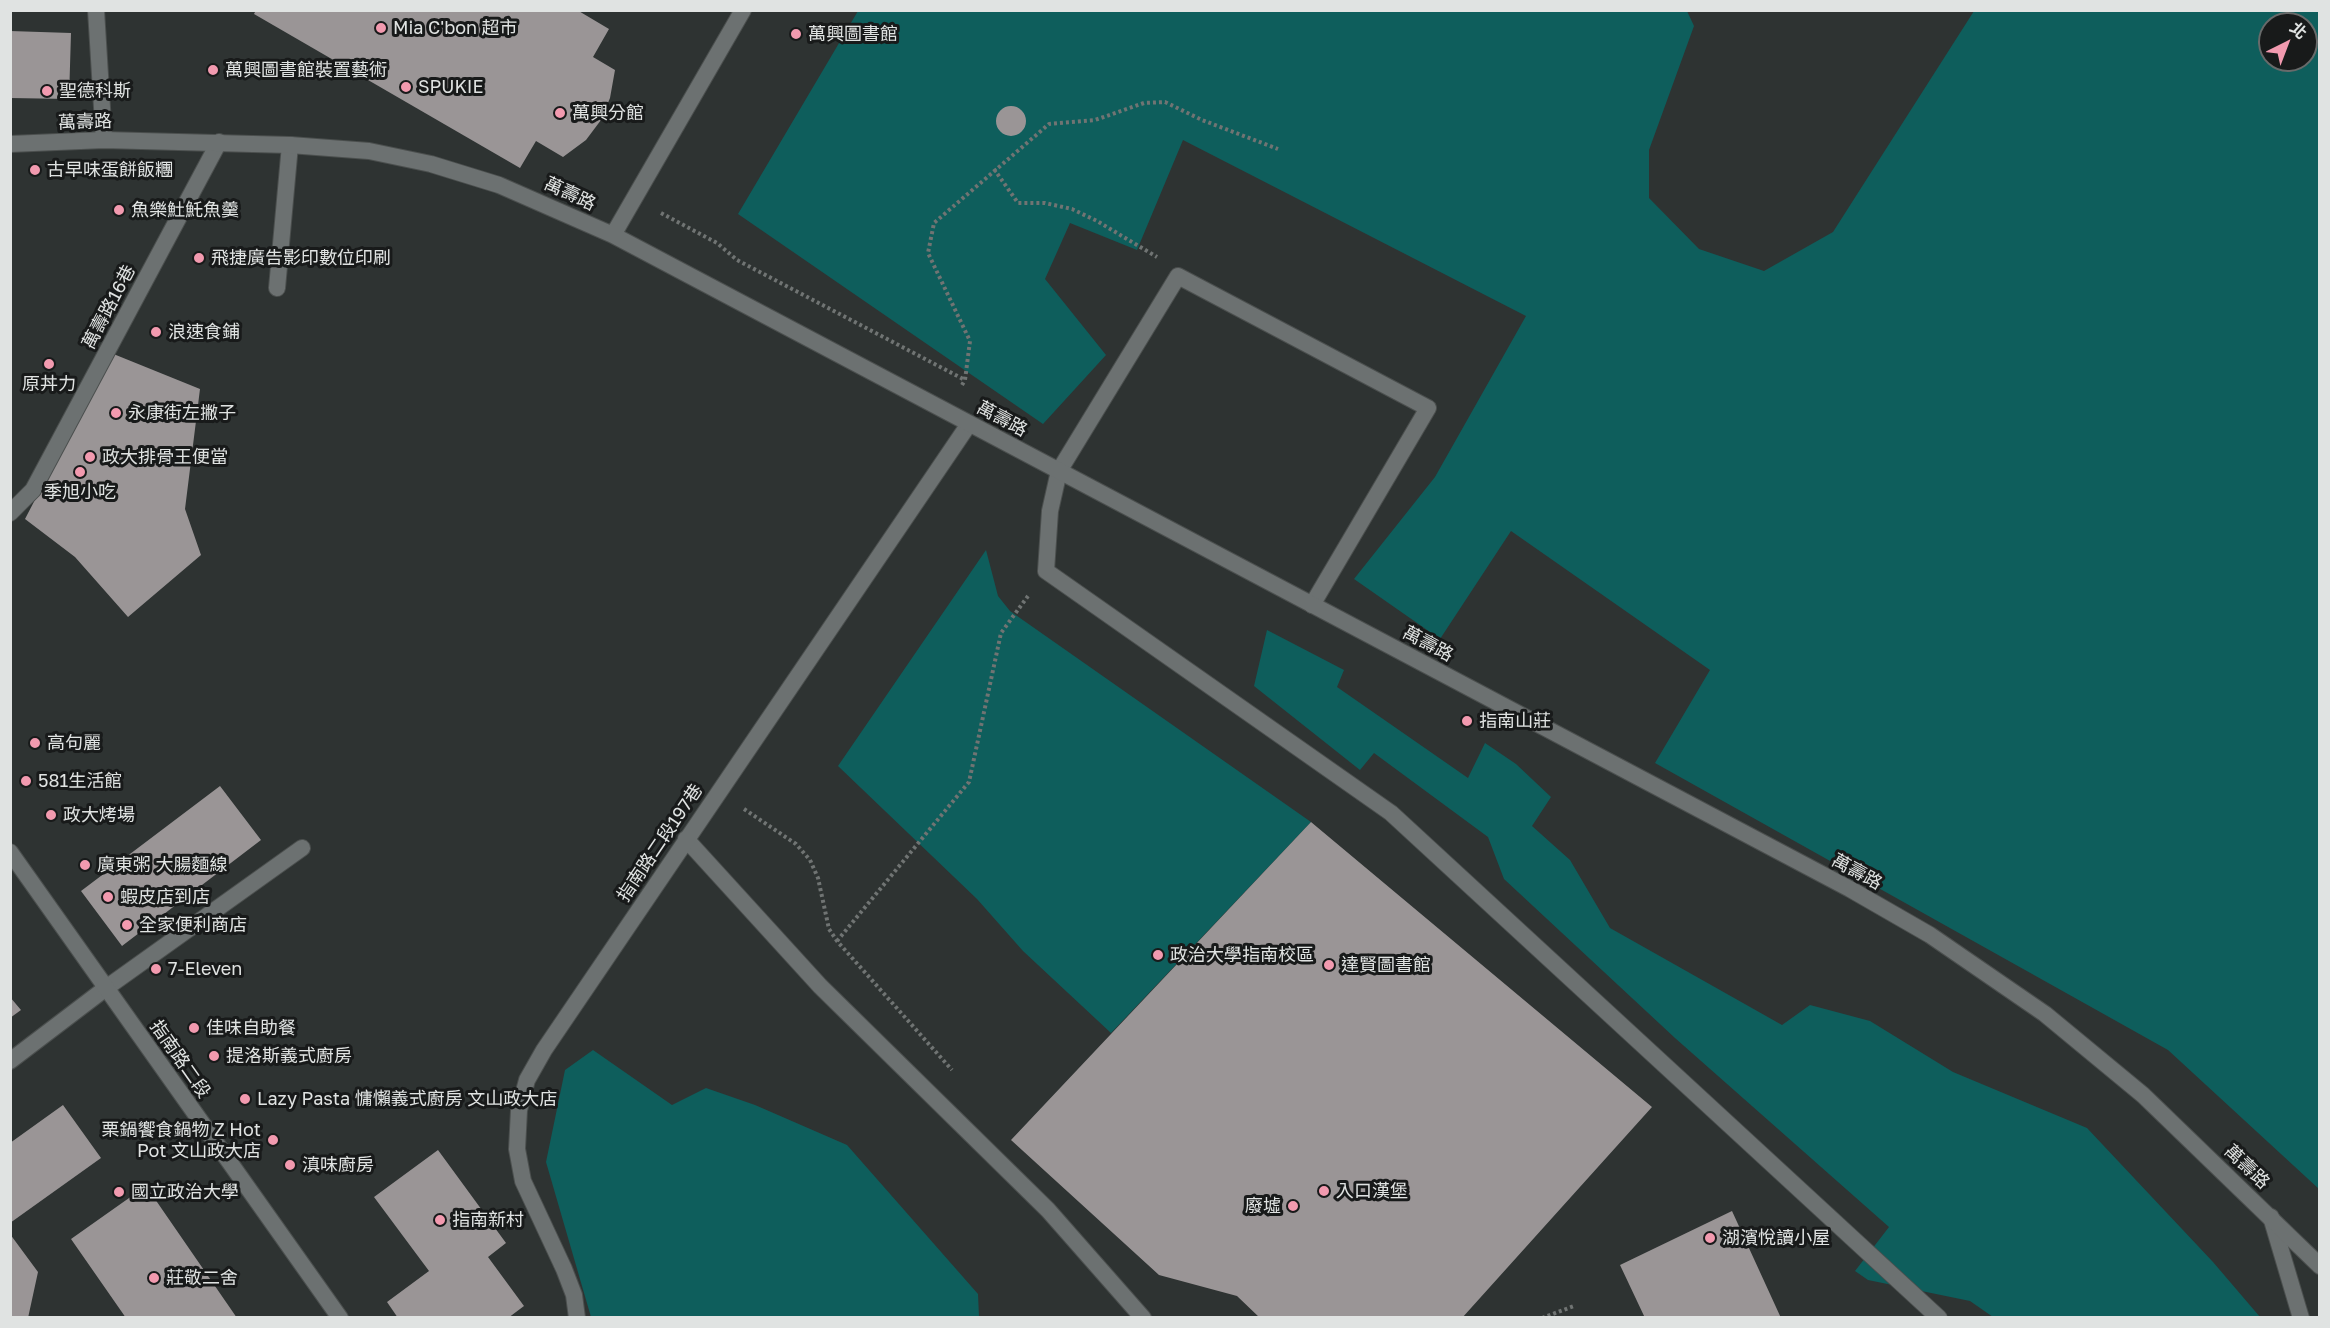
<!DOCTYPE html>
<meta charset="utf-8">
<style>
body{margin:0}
#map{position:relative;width:2330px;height:1328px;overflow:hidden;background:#2e3332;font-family:"Golos Text","Noto Sans TC",sans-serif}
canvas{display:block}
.frame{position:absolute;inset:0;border:12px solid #e0e3e2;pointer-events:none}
.north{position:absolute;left:2258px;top:12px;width:60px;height:60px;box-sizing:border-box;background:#181a1a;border:2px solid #686a6a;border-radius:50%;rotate:42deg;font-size:16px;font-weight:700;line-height:24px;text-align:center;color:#e0e3e2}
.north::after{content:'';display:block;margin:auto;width:21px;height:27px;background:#f29aaf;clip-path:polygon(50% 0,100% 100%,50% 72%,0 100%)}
</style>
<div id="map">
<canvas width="2330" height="1328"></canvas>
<div class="frame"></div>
<div class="north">北</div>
</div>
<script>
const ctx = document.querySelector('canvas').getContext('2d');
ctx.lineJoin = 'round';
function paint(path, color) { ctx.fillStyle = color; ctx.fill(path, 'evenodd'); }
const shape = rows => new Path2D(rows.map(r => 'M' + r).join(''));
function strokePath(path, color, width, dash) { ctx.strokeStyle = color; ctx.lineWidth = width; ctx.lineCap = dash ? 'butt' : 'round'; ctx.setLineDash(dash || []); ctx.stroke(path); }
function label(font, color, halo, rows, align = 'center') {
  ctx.font = font + ' "Golos Text","Noto Sans TC",sans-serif'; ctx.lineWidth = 6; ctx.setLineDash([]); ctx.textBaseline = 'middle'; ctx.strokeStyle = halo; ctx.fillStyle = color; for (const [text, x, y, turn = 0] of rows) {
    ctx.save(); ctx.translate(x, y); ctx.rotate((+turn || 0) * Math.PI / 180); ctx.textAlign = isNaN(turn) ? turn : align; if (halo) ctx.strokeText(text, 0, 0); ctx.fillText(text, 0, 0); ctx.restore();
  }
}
paint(shape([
 [858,11,1687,11,1694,26,1649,150,1649,198,1699,249,1764,271,1833,232,1974,11,2319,11,2319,1189,2168,1050,1655,763,1710,670,1511,531,1440,639,1354,579,1435,477,1526,316,1183,140,1137,250,1070,223,1045,279,1106,355,1043,424,738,214],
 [2270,24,2306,24,2306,60,2270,60],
 [986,550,998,596,1010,611,1311,822,1111,1033,1023,951,977,899,838,766],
 [1267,630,1344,670,1337,687,1468,778,1485,743,1516,764,1551,797,1532,826,1570,860,1610,928,1782,1025,1810,1005,1870,1021,1953,1072,2087,1128,2213,1262,2260,1317,1993,1317,1970,1301,1868,1280,1855,1271,1889,1227,1675,1038,1504,879,1488,837,1374,753,1360,770,1254,686],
 [593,1050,672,1105,706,1088,755,1105,847,1145,978,1294,979,1317,591,1317,546,1162,565,1070]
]), '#0e5e5c');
paint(shape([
 [256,10,577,10,609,29,593,57,615,70,610,98,601,120,586,140,563,157,536,141,520,168,254,14],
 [10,31,71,33,69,99,10,98],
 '996 121a15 15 0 1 1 30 0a15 15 0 1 1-30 0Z',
 [111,353,200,389,185,509,201,555,128,617,75,557,25,519],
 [220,786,261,840,122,946,81,891],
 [1311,822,1652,1107,1462,1318,1260,1318,1237,1296,1159,1275,1011,1140],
 [10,997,21,1010,10,1018],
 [63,1105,101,1158,10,1223,10,1143],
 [438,1150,506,1243,488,1257,524,1306,508,1318,398,1318,387,1302,429,1271,374,1197],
 [146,1186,237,1318,126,1318,71,1239],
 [1732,1211,1781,1318,1645,1318,1620,1265],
 [10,1234,38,1272,28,1318,10,1318]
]), '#9a9596');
const service = shape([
 [96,10,104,140],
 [277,288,290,145],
 [10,513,33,490,219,142],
 [1312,605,1428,408,1178,276,1059,471,1050,511,1046,571,1391,813,1939,1318],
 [686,839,820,986,1048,1210,1143,1318],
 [10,1061,106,988,302,848],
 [2271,1217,2301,1318]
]);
const minor = shape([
 [577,1318,574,1295,564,1269,523,1181,517,1149,519,1110,527,1080,544,1050,969,424]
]);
const tertiary = shape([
 [10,144,104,140,290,145,369,151,431,164,499,185,613,235,1850,889,1930,935,2045,1014,2143,1095,2320,1266],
 [613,235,743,10],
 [10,852,340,1318]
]);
strokePath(service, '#4b4f4e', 18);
strokePath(minor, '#4b4f4e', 18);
strokePath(tertiary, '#4b4f4e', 18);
strokePath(shape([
 [994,169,1018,203,1045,203,1072,209,1097,221,1157,257],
 [661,213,717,243,737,260,965,380],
 [962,385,965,380,970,341,928,253,934,223,1049,124,1095,120,1144,103,1165,102,1202,120,1278,149],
 [744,809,796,844,810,860,818,878,829,929,837,941,952,1070],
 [837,941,969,782,1001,633,1028,596],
 [1542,1318,1574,1306]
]), '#707473', 4, [3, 3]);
strokePath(service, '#6c7171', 16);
strokePath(minor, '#6c7171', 16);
strokePath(tertiary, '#6c7171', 16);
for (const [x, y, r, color] of [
 [381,28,6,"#f29aaf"],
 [796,34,6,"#f29aaf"],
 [213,70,6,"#f29aaf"],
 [406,87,6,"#f29aaf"],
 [47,91,6,"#f29aaf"],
 [560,113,6,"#f29aaf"],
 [35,170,6,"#f29aaf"],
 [119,210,6,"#f29aaf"],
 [199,258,6,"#f29aaf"],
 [156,332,6,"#f29aaf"],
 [49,364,6,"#f29aaf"],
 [116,413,6,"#f29aaf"],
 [90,457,6,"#f29aaf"],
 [80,472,6,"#f29aaf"],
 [1467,721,6,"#f29aaf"],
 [35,743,6,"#f29aaf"],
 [26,781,6,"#f29aaf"],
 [51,815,6,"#f29aaf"],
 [85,865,6,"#f29aaf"],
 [108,897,6,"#f29aaf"],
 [127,925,6,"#f29aaf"],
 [1158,955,6,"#f29aaf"],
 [1329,965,6,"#f29aaf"],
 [156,969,6,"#f29aaf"],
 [194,1028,6,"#f29aaf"],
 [214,1056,6,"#f29aaf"],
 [245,1099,6,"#f29aaf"],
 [273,1140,6,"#f29aaf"],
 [290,1165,6,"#f29aaf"],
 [1324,1191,6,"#f29aaf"],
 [119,1192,6,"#f29aaf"],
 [1293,1206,6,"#f29aaf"],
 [440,1220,6,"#f29aaf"],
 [1710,1238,6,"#f29aaf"],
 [154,1278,6,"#f29aaf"]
]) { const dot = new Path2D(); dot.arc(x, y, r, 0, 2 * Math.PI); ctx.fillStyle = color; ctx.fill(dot); strokePath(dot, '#181a1a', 2); }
label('18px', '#e0e3e2', '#181a1a', [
 ["Mia C'bon 超市",393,28],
 ["萬興圖書館",808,34],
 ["萬興圖書館裝置藝術",225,70],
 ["SPUKIE",418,87],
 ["聖德科斯",59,91],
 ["萬興分館",572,113],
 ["古早味蛋餅飯糰",47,170],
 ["魚樂𩵚魠魚羹",131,210],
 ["飛捷廣告影印數位印刷",211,258],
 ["浪速食鋪",168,332],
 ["原丼力",49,384,"center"],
 ["永康街左撇子",128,413],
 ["政大排骨王便當",102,457],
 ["季旭小吃",80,492,"center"],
 ["指南山莊",1479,721],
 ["高句麗",47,743],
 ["581生活館",38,781],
 ["政大烤場",63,815],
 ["廣東粥 大腸麵線",97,865],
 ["蝦皮店到店",120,897],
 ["全家便利商店",139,925],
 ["政治大學指南校區",1170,955],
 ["達賢圖書館",1341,965],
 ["7-Eleven",168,969],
 ["佳味自助餐",206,1028],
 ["提洛斯義式廚房",226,1056],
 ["Lazy Pasta 慵懶義式廚房 文山政大店",257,1099],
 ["栗鍋饗食鍋物 Z Hot",261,1130,"right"],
 ["Pot 文山政大店",261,1151,"right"],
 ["滇味廚房",302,1165],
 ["入口漢堡",1336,1191],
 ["國立政治大學",131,1192],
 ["廢墟",1281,1206,"right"],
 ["指南新村",452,1220],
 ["湖濱悅讀小屋",1722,1238],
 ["莊敬二舍",166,1278]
], 'left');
label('18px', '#e0e3e2', '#181a1a', [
 ["萬壽路",85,122,-2],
 ["萬壽路",570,194,25],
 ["萬壽路16巷",109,307,-62],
 ["萬壽路",1002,419,28],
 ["萬壽路",1428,644,28],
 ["指南路二段197巷",660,843,-56],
 ["萬壽路",1857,872,29],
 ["指南路二段",180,1059,55],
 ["萬壽路",2247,1167,44]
]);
</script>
